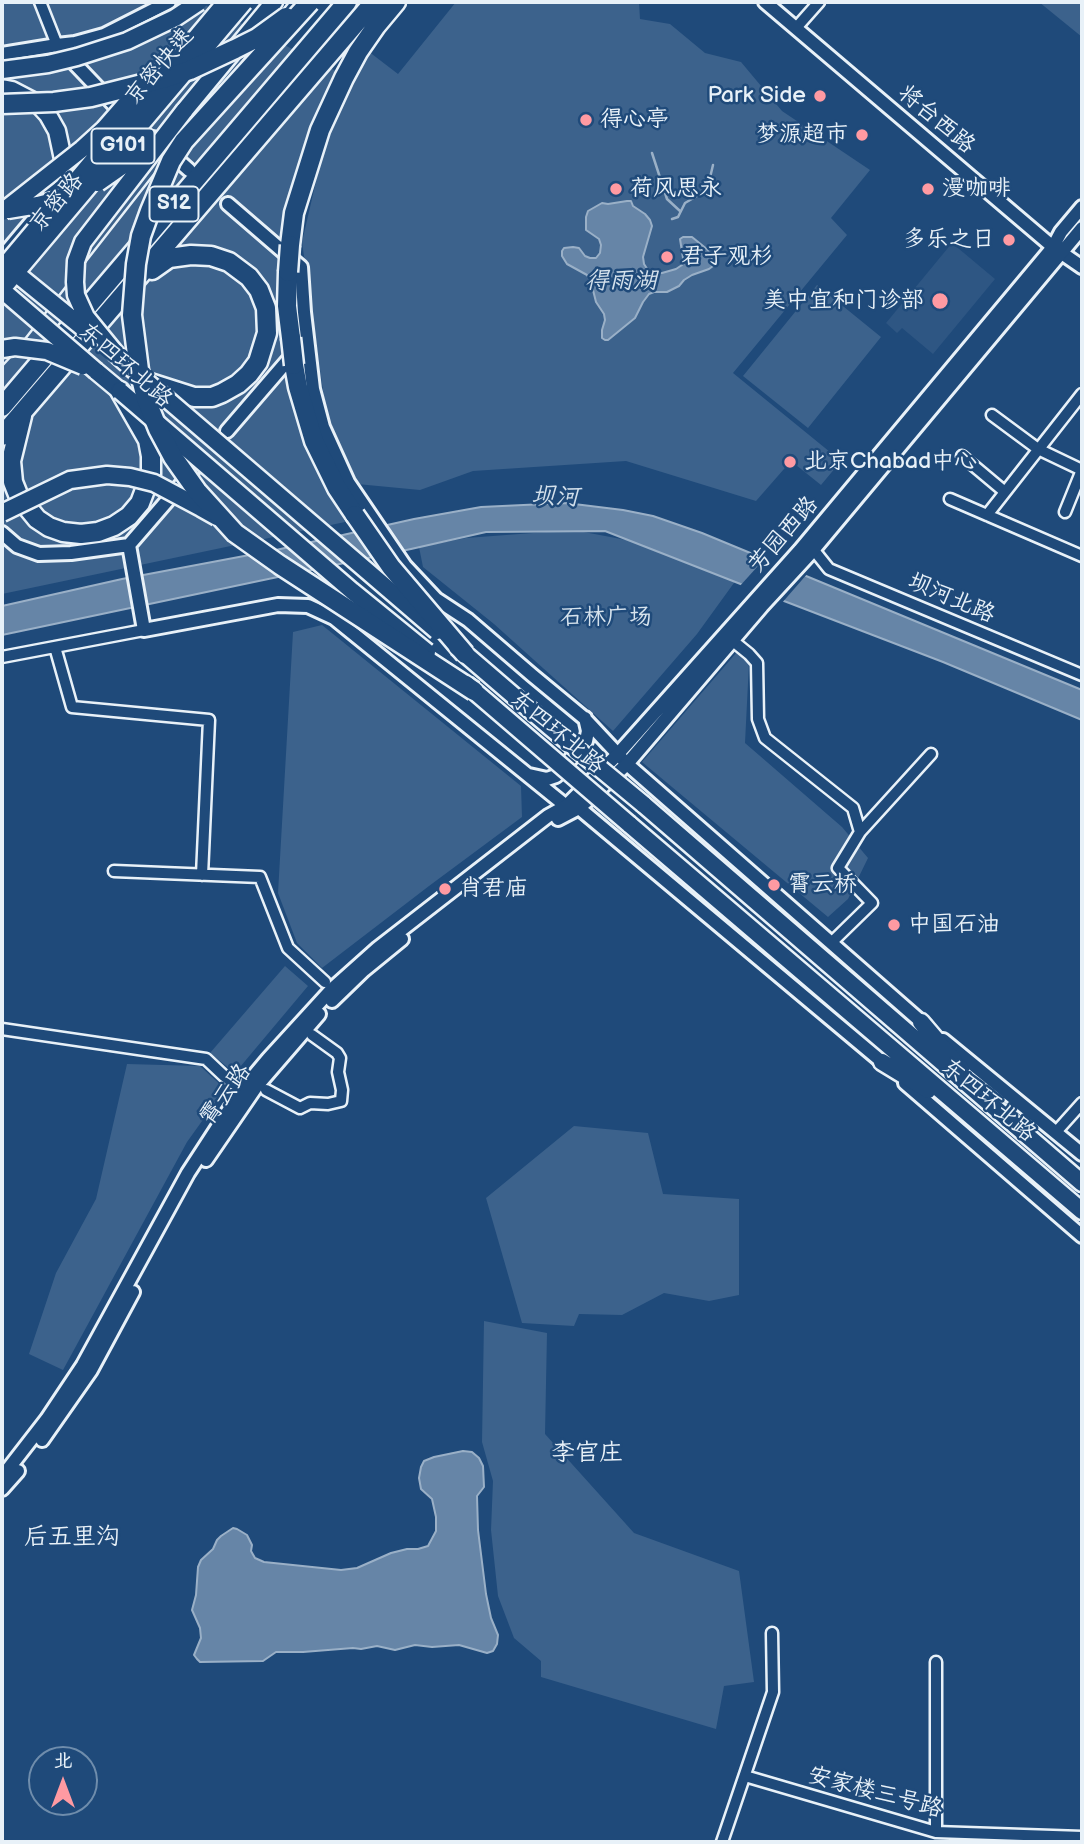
<!DOCTYPE html>
<meta charset="utf-8">
<style>
body{margin:0}
#map{position:relative;width:1084px;height:1844px;overflow:hidden;background:#1f4a7a;font-family:"Balsamiq Sans","LXGW WenKai TC",sans-serif}
canvas{display:block}
.frame{position:absolute;inset:0;border:4px solid #e8f1f8;pointer-events:none}
.north{position:absolute;left:28px;top:1746px;width:70px;height:70px;box-sizing:border-box;background:#1f4a7a;border:2px solid #6f8dac;border-radius:50%;rotate:0deg;font-size:19px;font-weight:700;line-height:28px;text-align:center;color:#e8f1f8}
.north::after{content:'';display:block;margin:auto;width:24px;height:32px;background:#ff9aa2;clip-path:polygon(50% 0,100% 100%,50% 72%,0 100%)}
</style>
<div id="map">
<canvas width="1084" height="1844"></canvas>
<div class="frame"></div>
<div class="north">北</div>
</div>
<script>
const ctx = document.querySelector('canvas').getContext('2d');
ctx.lineJoin = 'round';
function paint(path, color) { ctx.fillStyle = color; ctx.fill(path, 'evenodd'); }
const shape = rows => new Path2D(rows.map(r => 'M' + r).join(''));
function strokePath(path, color, width, dash) { ctx.strokeStyle = color; ctx.lineWidth = width; ctx.lineCap = dash ? 'butt' : 'round'; ctx.setLineDash(dash || []); ctx.stroke(path); }
function label(font, color, halo, rows, align = 'center') {
  ctx.font = font + ' "Balsamiq Sans","LXGW WenKai TC",sans-serif'; ctx.lineWidth = 5; ctx.setLineDash([]); ctx.textBaseline = 'middle'; ctx.strokeStyle = halo; ctx.fillStyle = color; for (const [text, x, y, turn = 0] of rows) {
    ctx.save(); ctx.translate(x, y); ctx.rotate((+turn || 0) * Math.PI / 180); ctx.textAlign = isNaN(turn) ? turn : align; if (halo) ctx.strokeText(text, 0, 0); ctx.fillText(text, 0, 0); ctx.restore();
  }
}
paint(shape([
 [952,243,995,279,933,354,902,328,897,333,886,323]
]), '#2e5683');
paint(shape([
 [4,2,199,2,338,72,283,237,307,439,345,522,2,594,2,3],
 [456,2,639,2,640,19,670,24,705,53,741,62,782,111,870,170,831,218,847,235,733,373,841,461,821,485,791,461,756,501,626,461,473,471,420,490,357,484,327,419,302,242,329,125,368,51,398,74],
 [1039,2,1082,2,1082,37],
 [817,285,881,337,808,428,743,376],
 [573,530,648,544,739,576,697,634,613,731,494,624,423,567,419,547,466,538],
 [322,625,521,786,522,817,429,886,322,968,297,943,278,893,293,632],
 [737,652,749,663,745,743,842,827,868,858,848,899,828,917,642,762],
 [285,966,308,986,235,1073,210,1053],
 [127,1064,200,1066,225,1089,187,1142,63,1370,29,1354,56,1273,96,1199],
 [574,1126,648,1133,663,1194,739,1199,739,1295,709,1301,664,1293,622,1315,579,1314,574,1326,522,1323,486,1198],
 [484,1321,547,1333,545,1434,634,1533,739,1571,754,1682,724,1686,716,1729,541,1677,541,1661,514,1638,498,1596,491,1530,493,1481,482,1442]
]), '#3c628c');
const water = shape([
 [627,201,631,201,633,206,645,214,650,220,652,226,643,257,644,264,648,270,653,273,662,273,676,269,682,265,683,258,680,239,683,237,692,237,708,250,712,260,713,266,709,269,692,275,684,280,679,286,667,292,654,292,649,294,643,302,635,318,608,340,605,340,602,338,602,330,605,320,604,314,596,302,591,282,587,275,567,264,562,256,562,251,564,248,573,247,579,248,585,256,590,258,596,258,600,253,601,245,599,239,586,230,586,217,588,211,602,203,608,204,627,201],
 [566,503,623,510,653,516,702,533,1082,690,1082,720,943,662,784,601,605,531,486,532,411,549,2,635,2,606,122,579,276,550,414,519,481,507,566,503],
 [463,1451,472,1452,479,1458,483,1466,484,1487,477,1496,478,1530,486,1594,491,1618,498,1635,497,1644,493,1651,487,1653,459,1645,432,1647,415,1645,395,1650,377,1646,361,1649,353,1648,303,1652,276,1652,263,1661,200,1662,197,1659,194,1655,201,1638,200,1628,192,1610,196,1595,198,1567,201,1560,213,1549,217,1540,221,1536,233,1528,237,1529,247,1535,252,1545,251,1551,255,1558,264,1562,341,1570,357,1568,391,1553,407,1549,418,1549,428,1546,436,1531,436,1517,432,1499,421,1489,419,1478,421,1467,424,1461,434,1457,463,1451]
]);
paint(water, '#6685a7');
strokePath(water, '#9ab0c7', 2);
paint(shape([
 [767,556,808,573,781,604,739,587]
]), '#1f4a7a');
strokePath(shape([
 [652,153,667,199,680,211],
 [672,219,678,217,685,203,702,193,708,186,713,165]
]), '#9ab0c7', 2.5);
strokePath(shape([
 [192,172,228,204]
]), '#3d638d', 12, [12, 6]);
const minor = shape([
 [40,2,57,45],
 [796,28,819,2],
 [992,415,1038,449,1082,470],
 [962,456,1005,492],
 [950,499,1082,556],
 [1065,512,1082,470],
 [987,515,1082,394],
 [813,549,829,569,1082,675],
 [733,641,749,654,757,663,758,719,765,738,853,808,860,832,838,868,872,903,831,943],
 [55,647,72,707,209,720,202,875],
 [2,657,144,630],
 [860,832,931,754],
 [114,871,260,877,288,948,325,982],
 [2,1029,206,1059,224,1076,242,1090],
 [266,1090,300,1108,310,1103,328,1104,341,1101,342,1090,338,1072,340,1058,337,1053,312,1035],
 [1056,1132,1082,1103],
 [936,1662,936,1832],
 [745,1776,936,1832,1082,1837],
 [722,1842,773,1692,772,1633]
]);
const tertiary = shape([
 [765,2,1053,247,1082,267],
 [57,45,75,43,104,35,169,2],
 [2,54,57,45,118,109],
 [153,138,189,170],
 [228,204,301,267,304,312,313,389,323,427,348,482,405,566,436,599,468,620,532,675,584,718,627,764,926,1026],
 [227,431,295,352],
 [2,533,17,546,39,554,71,553,129,545,192,472],
 [129,545,144,630,278,605,308,606,334,618,566,806,579,808,887,1066],
 [529,775,547,779,556,776,586,741,588,731,585,718],
 [943,1040,1082,1154],
 [905,1083,1082,1236]
]);
const secondary = shape([
 [2,257,81,163],
 [558,819,579,808,627,764,762,606,809,555,1082,228],
 [332,1001,364,970,402,939],
 [206,1160,256,1087,319,1014],
 [42,1440,91,1370,133,1292],
 [2,1477,47,1419,83,1365,188,1173,242,1090,268,1059,331,990,378,948,548,816,566,806,617,755,800,550,1053,247,1061,232,1082,207],
 [2,1489,18,1471]
]);
const trunk = shape([
 [2,88,12,90,37,103,48,115,57,131,63,159,60,175,47,202],
 [184,111,274,2],
 [117,355,145,380],
 [96,371,120,391],
 [643,804,1082,1183],
 [629,824,1082,1211],
 [921,1022,961,1069],
 [882,1062,928,1090]
]);
const motorway = shape([
 [290,245,294,213,320,130,344,78,358,52,376,26,396,2],
 [288,272,287,306,291,338],
 [294,365,298,387,314,441,337,488,355,515],
 [147,382,194,397,212,397,222,393,238,384,249,374,258,362,267,333,266,308,259,290,249,277,229,262,211,256,191,255,169,258,152,270],
 [2,407,347,2],
 [22,416,11,461,13,482,19,497,37,519,49,527,63,532,81,534,98,532,114,526,129,516,140,503,151,474,151,456,148,440,120,391],
 [2,436,374,2]
]);
strokePath(minor, '#e8f1f8', 15);
strokePath(tertiary, '#e8f1f8', 18);
strokePath(secondary, '#e8f1f8', 18);
strokePath(trunk, '#e8f1f8', 21);
strokePath(motorway, '#e8f1f8', 23);
strokePath(minor, '#1f4a7a', 10);
strokePath(tertiary, '#1f4a7a', 12);
strokePath(secondary, '#1f4a7a', 12);
strokePath(trunk, '#1f4a7a', 16);
strokePath(motorway, '#1f4a7a', 18);
strokePath(shape([
 [2,366,14,353,289,2]
]), '#e8f1f8', 2.5);
const trunkBridge = shape([
 [2,70,48,64,77,57,127,41,175,18,199,2],
 [98,183,148,148],
 [8,210,38,205,61,199],
 [2,212,82,149,104,129,139,89],
 [7,266,93,336],
 [2,269,226,2],
 [2,289,244,2],
 [2,290,96,371],
 [2,349,15,347,47,351,83,366],
 [117,355,86,317,76,295,75,282,76,261,83,242,184,111],
 [147,382,437,631],
 [120,391,352,591,427,652],
 [2,513,70,480,107,475,130,477,154,483,201,508,217,517],
 [457,647,550,727,643,804],
 [466,684,629,824]
]);
const motorwayBridge = shape([
 [310,2,184,141,171,161,150,211,141,236,136,264,132,315,139,370,146,399,158,429,173,457,197,491,235,533,280,565,474,691],
 [2,104,54,102,91,97,166,78,190,70,235,49,257,38,286,17],
 [288,272,290,245],
 [291,338,294,365],
 [355,515,391,567,465,654]
]);
strokePath(trunkBridge, '#e8f1f8', 21, []);
strokePath(motorwayBridge, '#e8f1f8', 23, []);
strokePath(trunkBridge, '#1f4a7a', 16);
strokePath(motorwayBridge, '#1f4a7a', 18);
for (const [x, y, r, color] of [
 [820,96,7,"#ff9aa2"],
 [586,120,7,"#ff9aa2"],
 [862,135,7,"#ff9aa2"],
 [616,189,7,"#ff9aa2"],
 [928,189,7,"#ff9aa2"],
 [1009,240,7,"#ff9aa2"],
 [667,257,7,"#ff9aa2"],
 [940,301,9,"#ff9aa2"],
 [790,462,7,"#ff9aa2"],
 [774,885,7,"#ff9aa2"],
 [445,889,7,"#ff9aa2"],
 [894,925,7,"#ff9aa2"]
]) { const dot = new Path2D(); dot.arc(x, y, r, 0, 2 * Math.PI); ctx.fillStyle = color; ctx.fill(dot); strokePath(dot, '#1f4a7a', 2.5); }
for (const [x, y, w] of [
 [123,146,63],
 [174,204,49]
]) { const box = new Path2D(); box.roundRect(x - w / 2, y - 17.5, w, 35, 5); ctx.fillStyle = '#1f4a7a'; ctx.fill(box); strokePath(box, '#e8f1f8', 2); }
label('bold 21px', '#e8f1f8', null, [
 ["G101",123,146],
 ["S12",174,204]
]);
label('23px', '#e8f1f8', '#1f4a7a', [
 ["京密快速",160,67,-50],
 ["将台西路",936,120,40],
 ["京密路",57,203,-50],
 ["东四环北路",125,366,41],
 ["芳园西路",784,535,-49],
 ["坝河北路",951,599,23],
 ["东四环北路",557,733,40],
 ["霄云路",226,1095,-54],
 ["东四环北路",988,1101,40],
 ["安家楼三号路",875,1793,15]
]);
label('23px', '#e8f1f8', '#1f4a7a', [
 ["Park Side",806,96,"right"],
 ["得心亭",600,120],
 ["梦源超市",848,135,"right"],
 ["荷风思永",630,189],
 ["漫咖啡",942,189],
 ["多乐之日",995,240,"right"],
 ["君子观杉",681,257],
 ["美中宜和门诊部",924,301,"right"],
 ["北京Chabad中心",804,462],
 ["霄云桥",788,885],
 ["肖君庙",459,889],
 ["中国石油",908,925]
], 'left');
label('23px', '#d7e3ed', '#1f4a7a', [
 ["石林广场",606,618]
]);
label('italic 24px', '#d4e1ec', '#1f4a7a', [
 ["得雨湖",621,282],
 ["坝河",555,498,1]
]);
label('24px', '#e8f1f8', '#1f4a7a', [
 ["李官庄",587,1454],
 ["后五里沟",72,1538]
]);
</script>
